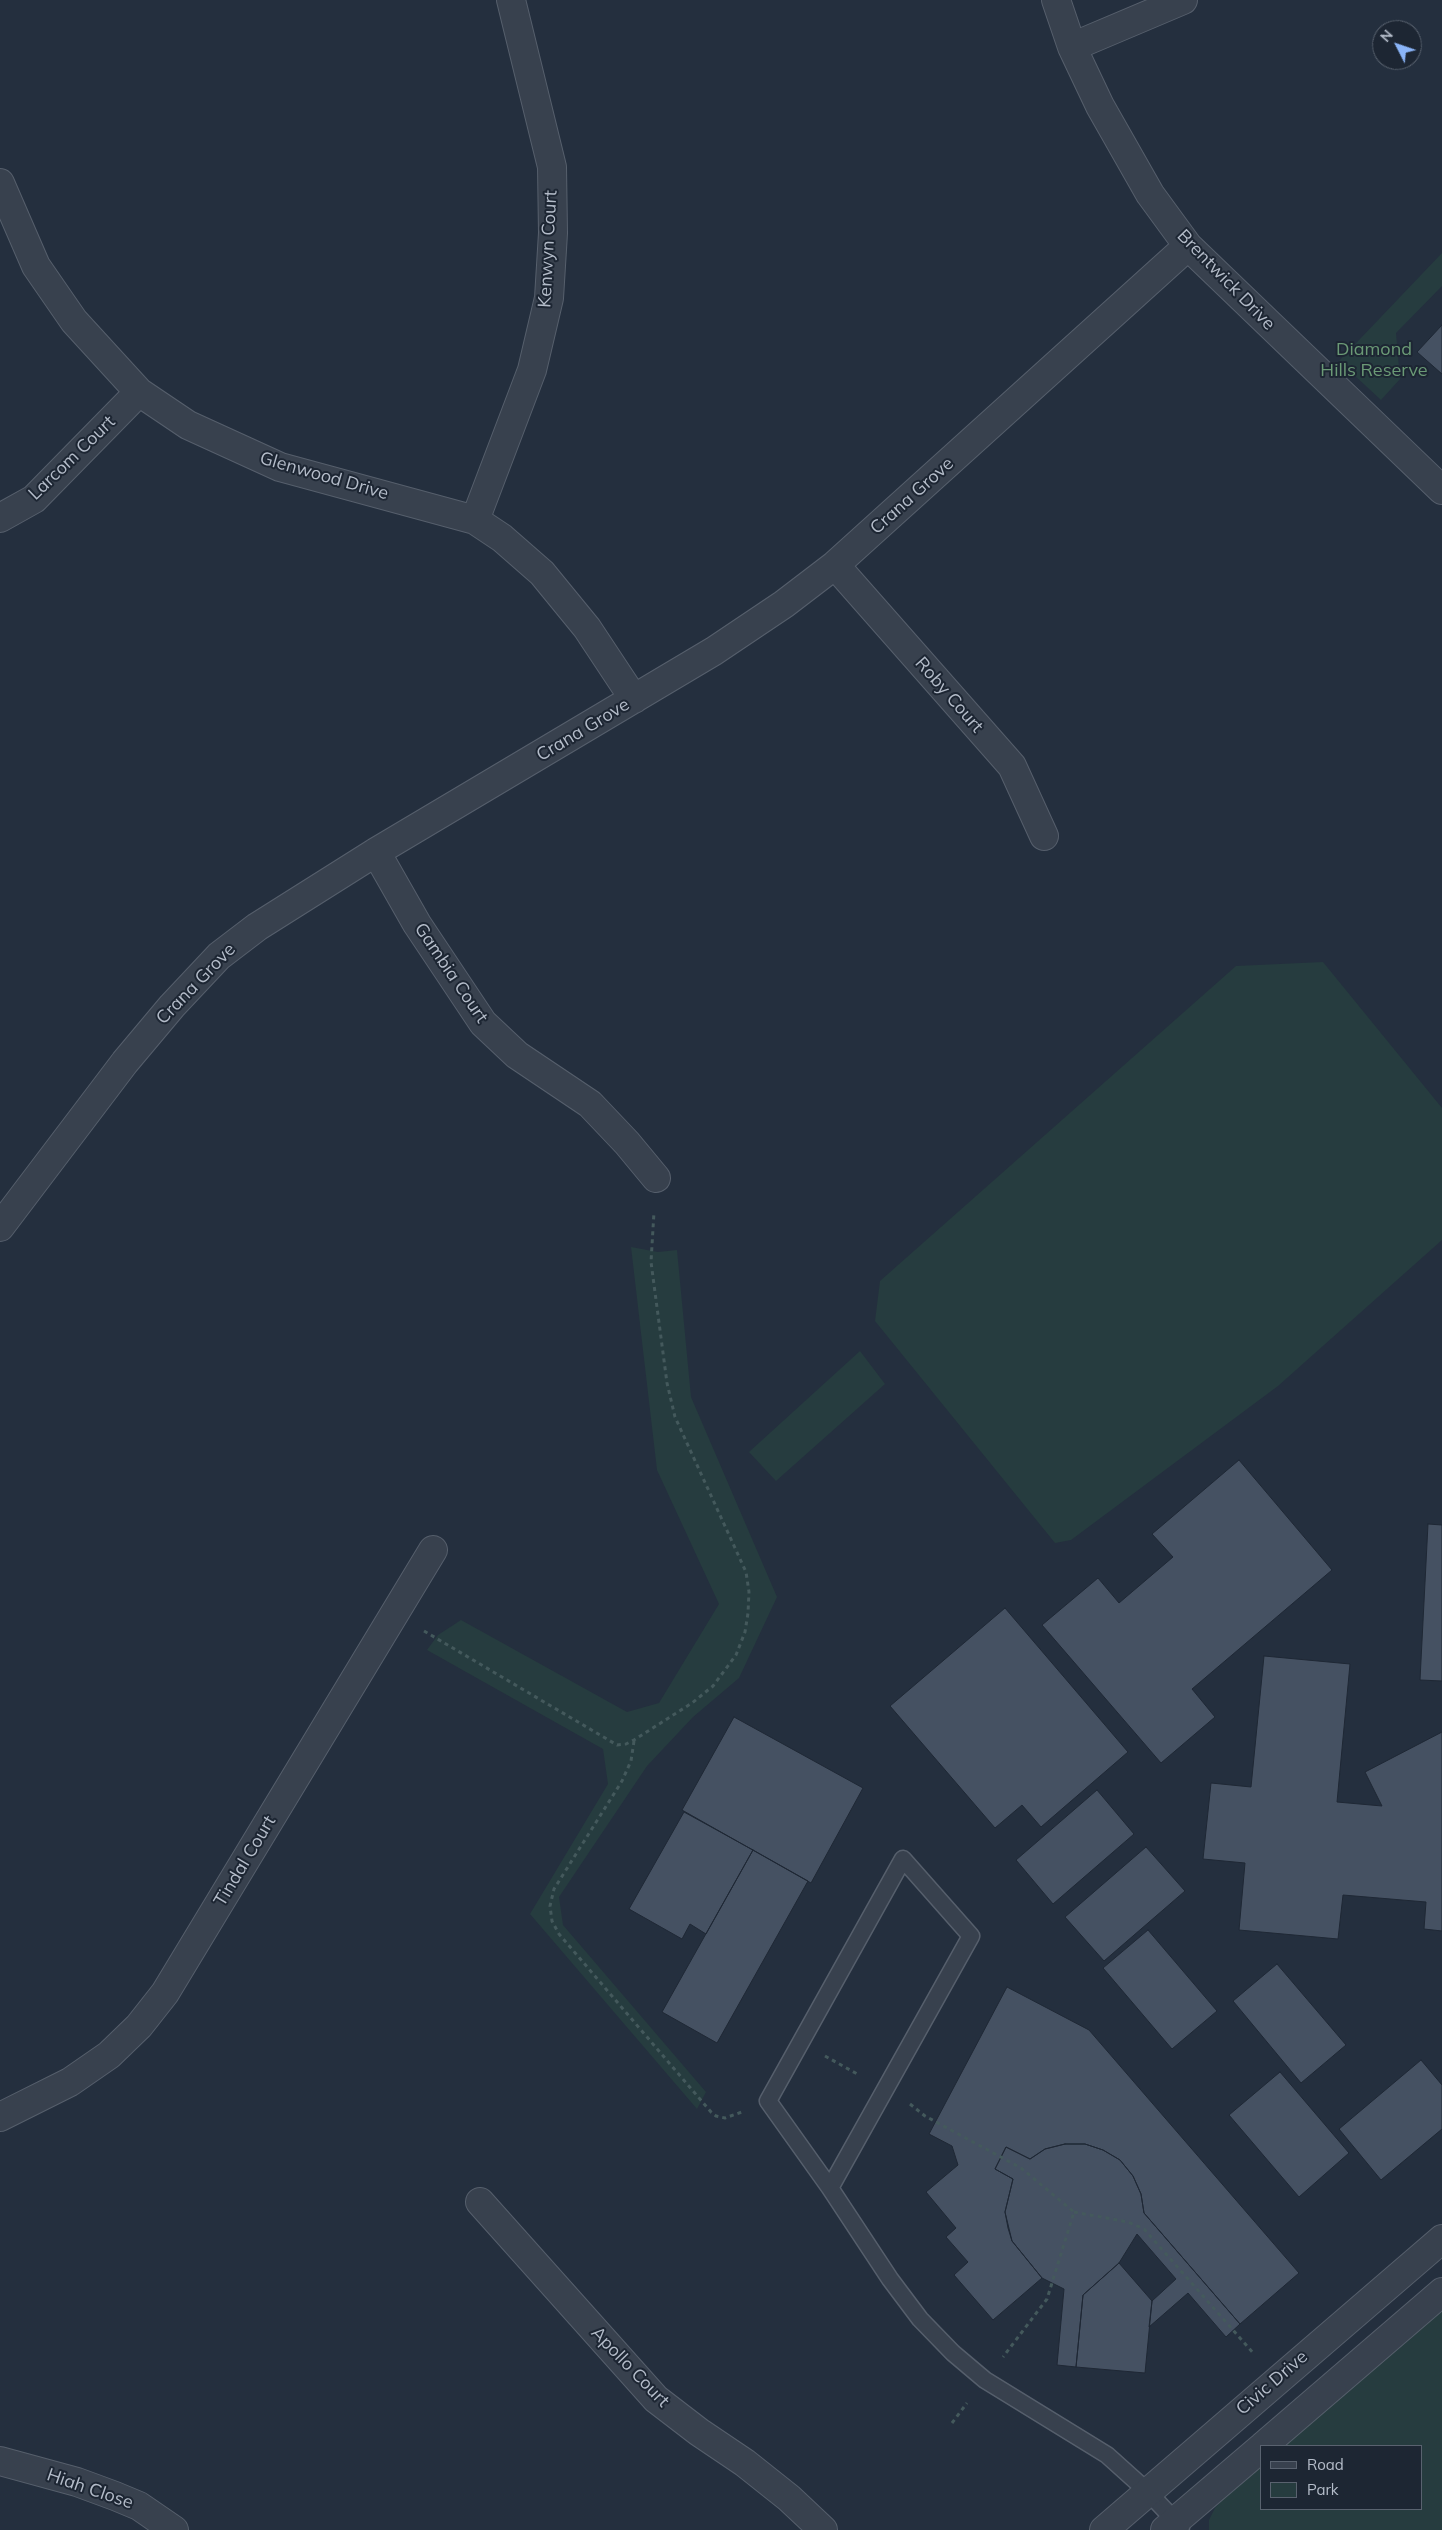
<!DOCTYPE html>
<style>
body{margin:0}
#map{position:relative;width:1442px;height:2530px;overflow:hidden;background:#242f3e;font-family:Mulish,sans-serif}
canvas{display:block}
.legend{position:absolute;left:1260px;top:2445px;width:162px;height:65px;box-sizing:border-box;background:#1d2633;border:1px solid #59626f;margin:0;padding:6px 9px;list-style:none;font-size:15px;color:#b4bcc9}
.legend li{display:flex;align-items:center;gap:10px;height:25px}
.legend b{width:25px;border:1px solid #59626f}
.north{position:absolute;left:1372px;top:20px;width:50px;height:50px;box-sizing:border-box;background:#1d2633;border:1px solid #59626f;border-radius:50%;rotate:311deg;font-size:14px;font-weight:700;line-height:20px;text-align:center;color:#b4bcc9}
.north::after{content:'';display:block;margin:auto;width:18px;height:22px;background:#8ab4f8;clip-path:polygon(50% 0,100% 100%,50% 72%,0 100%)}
</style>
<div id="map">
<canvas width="1442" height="2530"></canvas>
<ul class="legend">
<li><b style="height:6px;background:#38414e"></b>Road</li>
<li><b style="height:14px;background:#263c3f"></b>Park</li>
</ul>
<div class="north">N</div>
</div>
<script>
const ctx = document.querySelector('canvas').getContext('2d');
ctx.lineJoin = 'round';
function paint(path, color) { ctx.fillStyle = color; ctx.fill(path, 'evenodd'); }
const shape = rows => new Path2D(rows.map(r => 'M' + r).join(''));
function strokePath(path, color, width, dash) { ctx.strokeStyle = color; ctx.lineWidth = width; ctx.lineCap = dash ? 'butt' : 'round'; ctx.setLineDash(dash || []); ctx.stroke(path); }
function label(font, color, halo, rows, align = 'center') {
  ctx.font = font + ' Mulish,sans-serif'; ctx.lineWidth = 4; ctx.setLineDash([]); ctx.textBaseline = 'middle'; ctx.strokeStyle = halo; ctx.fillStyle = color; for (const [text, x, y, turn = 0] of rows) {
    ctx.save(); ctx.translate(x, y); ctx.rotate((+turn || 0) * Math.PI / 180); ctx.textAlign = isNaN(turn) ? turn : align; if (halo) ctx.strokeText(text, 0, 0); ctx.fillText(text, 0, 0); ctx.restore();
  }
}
paint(shape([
 [1442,253,1442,286,1396,333,1400,379,1381,400,1339,361],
 [1323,962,1442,1108,1442,1240,1278,1386,1071,1540,1055,1543,875,1321,880,1281,1236,966],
 [631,1247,658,1252,677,1250,691,1397,777,1597,739,1678,693,1717,647,1766,559,1897,563,1925,706,2092,697,2109,530,1914,608,1784,603,1749,427,1650,438,1635,461,1620,627,1712,659,1703,719,1604,657,1470],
 [860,1351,885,1384,776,1481,749,1452],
 [1442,2307,1442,2530,1209,2530,1209,2520,1215,2508,1226,2495,1261,2465,1261,2509,1421,2509,1421,2446,1282,2446]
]), '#263c3f');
const building = shape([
 [1442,325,1442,374,1417,352,1442,325],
 [1239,1460,1332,1570,1192,1689,1215,1717,1161,1763,1042,1625,1098,1578,1119,1603,1173,1557,1152,1534,1239,1460],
 [1428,1524,1442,1525,1442,1681,1420,1680,1428,1524],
 [1005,1608,1128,1752,1041,1827,1022,1805,995,1828,890,1706,1005,1608],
 [1264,1656,1350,1664,1337,1802,1382,1806,1365,1772,1442,1732,1442,1931,1424,1929,1426,1902,1343,1895,1338,1939,1239,1930,1245,1863,1203,1859,1211,1783,1251,1787,1264,1656],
 [734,1717,863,1788,811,1883,682,1810,734,1717],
 [1097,1790,1134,1834,1053,1904,1016,1860,1097,1790],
 [684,1812,753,1850,706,1934,690,1924,682,1939,629,1909,684,1812],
 [1146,1847,1185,1891,1104,1961,1065,1917,1146,1847],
 [753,1850,808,1881,717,2043,662,2012,753,1850],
 [1148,1930,1217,2011,1172,2049,1103,1968,1148,1930],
 [1277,1964,1346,2045,1301,2083,1233,2001,1277,1964],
 [1007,1987,1089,2030,1299,2273,1240,2324,1144,2213,1141,2194,1133,2176,1120,2160,1103,2150,1085,2144,1065,2144,1045,2149,1030,2159,1006,2147,995,2169,1013,2179,1005,2212,1008,2228,1012,2241,1042,2278,993,2320,954,2275,968,2262,946,2237,956,2228,926,2192,958,2165,952,2146,929,2134,1007,1987],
 [1421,2060,1442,2085,1442,2129,1381,2180,1339,2129,1421,2060],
 [1280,2072,1349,2153,1299,2197,1229,2115,1280,2072],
 [1065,2144,1085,2144,1103,2150,1120,2160,1133,2176,1141,2194,1144,2213,1240,2324,1226,2337,1188,2293,1149,2327,1152,2301,1176,2279,1137,2234,1119,2263,1083,2295,1076,2367,1057,2365,1064,2289,1042,2278,1012,2241,1005,2212,1013,2179,995,2169,1006,2147,1030,2159,1045,2149,1065,2144],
 [1119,2263,1152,2301,1145,2373,1076,2367,1083,2295,1119,2263]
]);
paint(building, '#455162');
strokePath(building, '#1f2835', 1);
const service = shape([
 [830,2188,971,1936,903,1859,768,2101,830,2188,890,2279,920,2319,953,2353,985,2380,1107,2455,1147,2491,1181,2527]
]);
const minor = shape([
 [1056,0,1072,47,1100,106,1150,194,1188,246,1442,490],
 [1072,47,1183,0],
 [0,183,36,266,74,321,139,392,188,425,280,467,475,520,502,538,542,573,587,628,634,699],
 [0,518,34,499,139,392],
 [475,520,532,370,549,298,553,233,552,167,511,0],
 [835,565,1012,766,1044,836],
 [376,852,417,924,483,1023,517,1055,590,1104,627,1143,656,1178],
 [0,1227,125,1062,172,1006,219,956,257,927,376,852,714,651,784,604,835,565,1188,246],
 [0,2117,70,2082,109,2055,139,2026,165,1993,433,1550],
 [480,2202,656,2399,699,2432,745,2463,789,2498,823,2530],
 [0,2461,77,2482,115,2496,139,2506,174,2530]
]);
const tertiary = shape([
 [1263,2446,1442,2292],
 [1104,2530,1442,2239],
 [1165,2530,1261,2448]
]);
strokePath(service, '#565f6c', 19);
strokePath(minor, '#565f6c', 30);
strokePath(tertiary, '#565f6c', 30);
strokePath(shape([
 [424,1631,617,1745,626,1744,634,1740,692,1703,713,1686,736,1655,745,1632,748,1613,749,1592,746,1572,675,1417,667,1383,651,1262,654,1212],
 [634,1741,631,1761,622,1781,554,1889,550,1906,552,1921,559,1934,711,2112,716,2116,725,2118,742,2112],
 [825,2056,859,2075],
 [910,2104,925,2116,1021,2168,1074,2212,1047,2299,1003,2357],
 [1074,2212,1128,2222,1144,2229,1254,2354],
 [952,2423,967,2403]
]), '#44595c', 3, [4, 4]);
strokePath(service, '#38414e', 16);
strokePath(minor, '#38414e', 28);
strokePath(tertiary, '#38414e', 28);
label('18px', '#b4bcc9', '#1d2633', [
 ["Kenwyn Court",548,249,-87],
 ["Brentwick Drive",1226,280,46],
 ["Larcom Court",72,458,-44],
 ["Glenwood Drive",324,476,16],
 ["Crana Grove",912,496,-42],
 ["Roby Court",949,695,49],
 ["Crana Grove",583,730,-31],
 ["Gambia Court",451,973,56],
 ["Crana Grove",196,984,-46],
 ["Tindal Court",245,1861,-59],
 ["Apollo Court",630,2367,46],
 ["Civic Drive",1272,2383,-41],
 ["Hiah Close",90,2489,19]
]);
label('18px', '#6b9a76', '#1d2633', [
 ["Diamond",1374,350],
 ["Hills Reserve",1374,371]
]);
</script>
